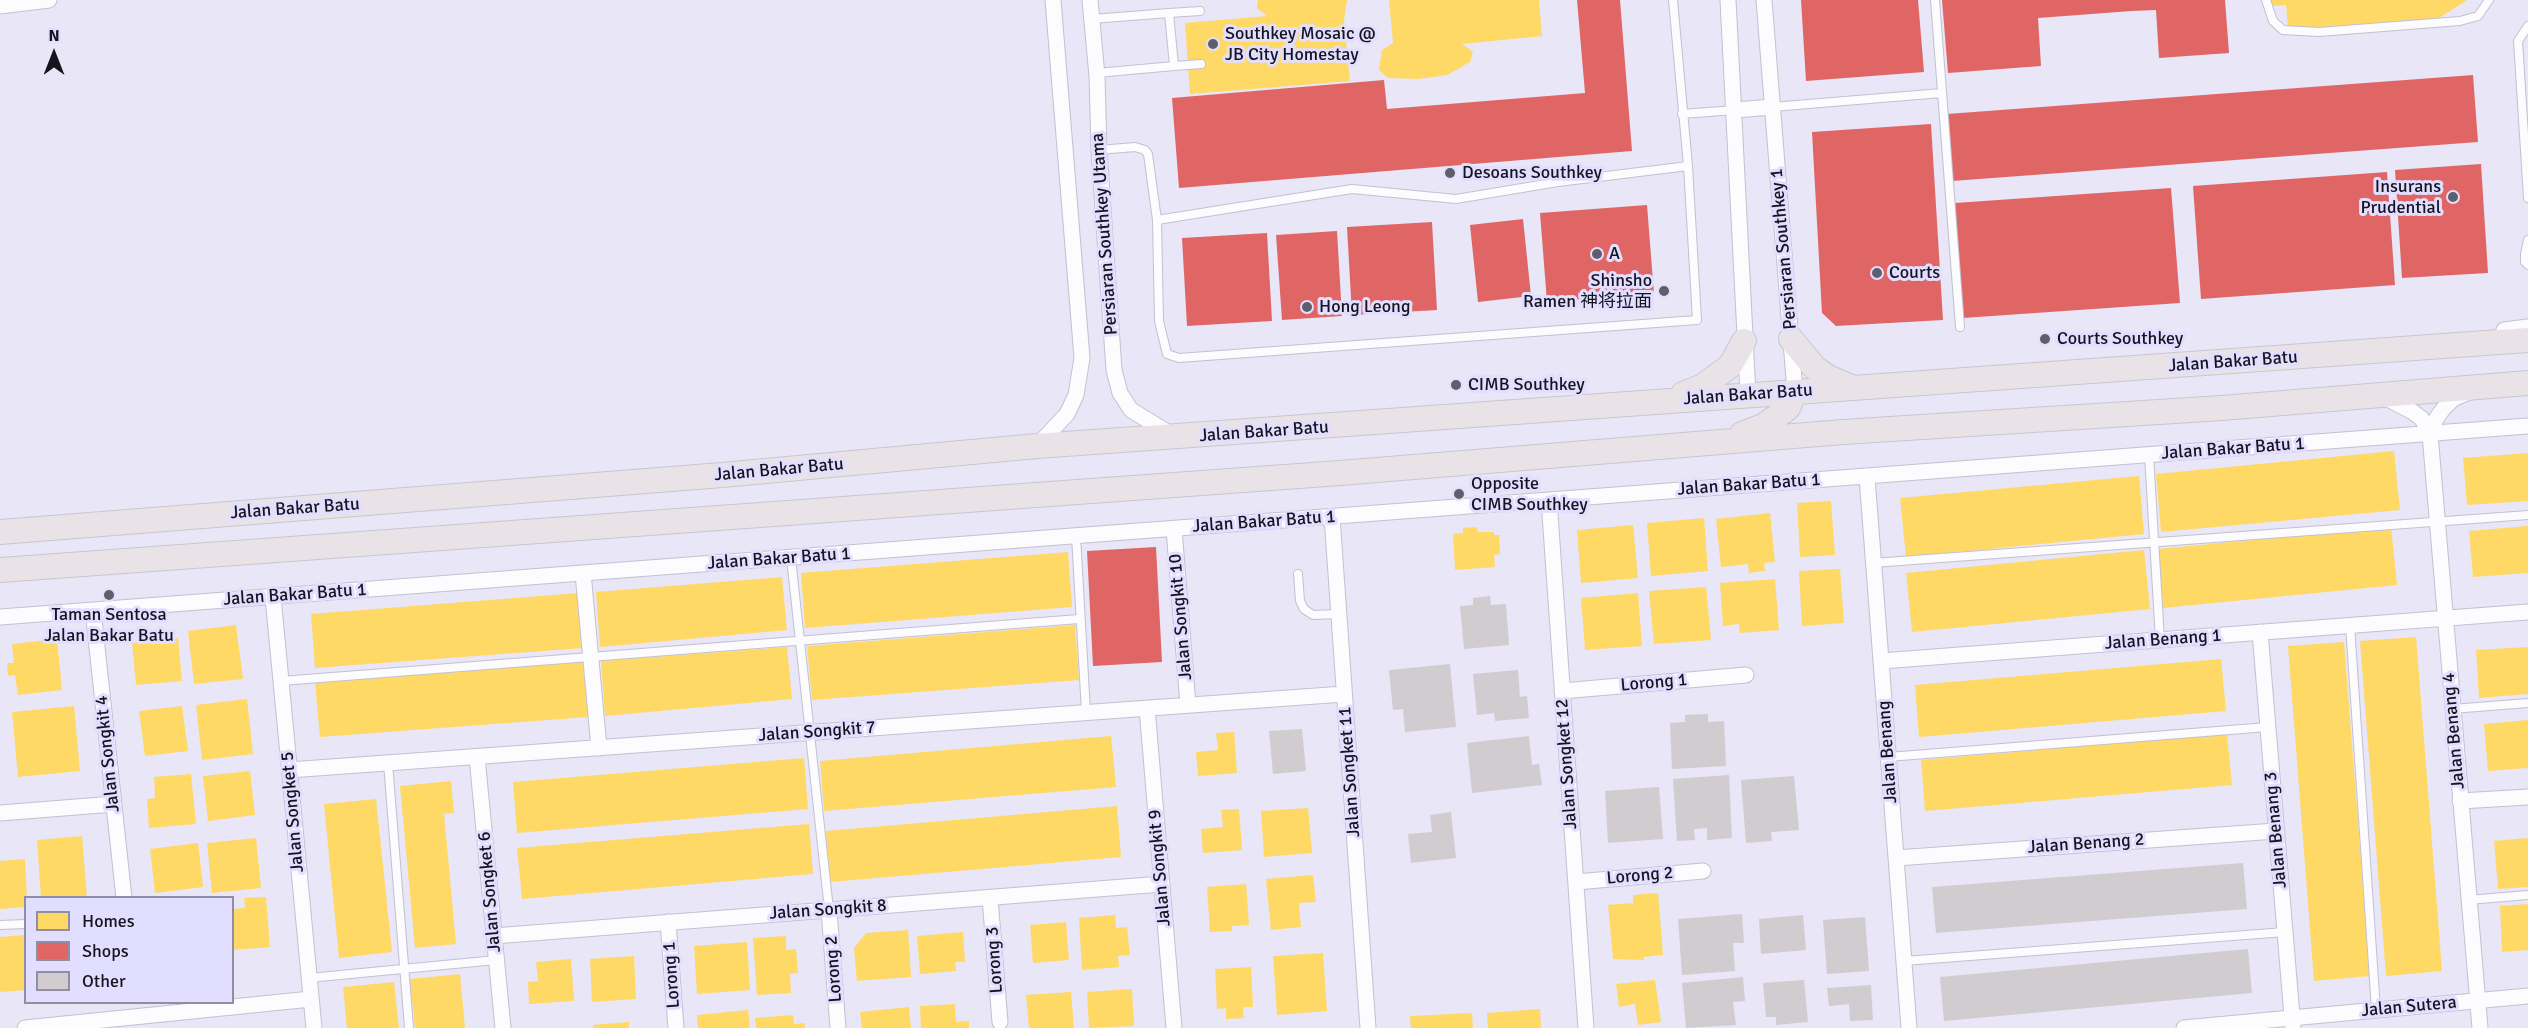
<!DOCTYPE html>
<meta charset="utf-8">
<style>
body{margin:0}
#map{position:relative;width:2528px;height:1028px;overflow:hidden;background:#e8e6f7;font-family:Signika,sans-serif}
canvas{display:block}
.legend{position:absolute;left:24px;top:896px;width:210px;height:108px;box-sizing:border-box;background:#e2deff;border:2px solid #908da5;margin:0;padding:8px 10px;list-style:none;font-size:18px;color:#16141f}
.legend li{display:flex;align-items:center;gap:12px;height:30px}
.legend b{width:30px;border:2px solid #908da5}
.north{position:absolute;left:24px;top:24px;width:60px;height:60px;-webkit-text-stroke:4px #e2deff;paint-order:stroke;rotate:0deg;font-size:16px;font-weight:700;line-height:24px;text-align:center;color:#16141f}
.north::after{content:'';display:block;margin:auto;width:21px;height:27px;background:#16141f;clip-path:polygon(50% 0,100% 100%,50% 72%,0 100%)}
</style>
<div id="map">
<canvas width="2528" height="1028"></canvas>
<ul class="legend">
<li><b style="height:16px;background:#ffd966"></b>Homes</li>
<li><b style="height:16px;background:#e06666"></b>Shops</li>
<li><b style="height:16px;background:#d1cccf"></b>Other</li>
</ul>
<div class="north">N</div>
</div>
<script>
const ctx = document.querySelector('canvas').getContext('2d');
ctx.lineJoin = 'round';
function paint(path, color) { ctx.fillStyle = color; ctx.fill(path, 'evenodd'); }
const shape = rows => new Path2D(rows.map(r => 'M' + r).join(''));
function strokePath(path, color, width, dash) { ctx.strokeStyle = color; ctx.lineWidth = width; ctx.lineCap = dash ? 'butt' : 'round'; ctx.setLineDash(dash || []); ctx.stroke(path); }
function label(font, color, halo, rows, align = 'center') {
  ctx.font = font + ' Signika,"Noto Sans SC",sans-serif'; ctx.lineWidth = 6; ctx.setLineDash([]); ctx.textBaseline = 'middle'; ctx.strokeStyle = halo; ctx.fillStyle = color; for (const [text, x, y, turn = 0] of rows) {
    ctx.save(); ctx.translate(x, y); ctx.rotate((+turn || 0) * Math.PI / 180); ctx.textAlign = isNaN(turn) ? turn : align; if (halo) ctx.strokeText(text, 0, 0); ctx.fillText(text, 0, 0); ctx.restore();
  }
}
paint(shape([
 [1258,0,1347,0,1344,20,1350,81,1190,94,1185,23,1267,16,1257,8],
 [1389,0,1539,0,1542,36,1462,44,1473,52,1470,62,1447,75,1418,79,1388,78,1379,70,1382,50,1393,43],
 [2269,0,2467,0,2436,20,2288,29,2286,5,2269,6],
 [2394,451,2400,510,2161,532,2156,474],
 [2528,453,2528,501,2467,505,2463,458],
 [2139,476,2144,534,1906,557,1900,498],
 [1831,501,1835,555,1800,557,1797,503],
 [1770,513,1775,562,1764,563,1765,571,1749,573,1748,564,1721,567,1716,519],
 [1704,518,1708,571,1651,576,1647,523],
 [1633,525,1638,578,1581,583,1577,530],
 [2528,526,2528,573,2473,577,2469,531],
 [1477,527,1478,532,1494,532,1494,535,1499,535,1500,554,1494,555,1495,567,1455,570,1453,534,1463,533,1463,528],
 [2391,527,2397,585,2163,608,2158,549],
 [2144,550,2150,609,1912,632,1906,573],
 [1068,552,1072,607,805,628,801,573],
 [1840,569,1844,623,1802,626,1799,571],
 [782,577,787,630,600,647,596,592],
 [1775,579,1779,630,1740,633,1739,624,1723,626,1720,583],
 [1706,587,1711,640,1654,644,1649,591],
 [579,593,583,648,315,668,311,614],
 [1638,593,1642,646,1585,650,1581,598],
 [236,625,243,679,194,684,188,631],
 [1075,625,1079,680,812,700,807,646],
 [2416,637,2442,971,2386,976,2360,641],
 [178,638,182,681,136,685,132,643],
 [57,639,62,690,18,695,15,675,8,676,7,663,14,663,12,644],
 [2344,642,2370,976,2314,981,2288,646],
 [787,647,792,699,605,716,601,661],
 [2528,647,2528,694,2479,698,2476,650],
 [2221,659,2226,711,1919,737,1915,685],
 [583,662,588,717,320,737,315,683],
 [247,699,253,754,202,760,196,705],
 [74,706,80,771,18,777,12,712],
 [182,706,188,751,145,756,139,711],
 [2528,720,2528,768,2488,771,2484,724],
 [1234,732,1237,773,1198,776,1196,752,1218,750,1216,733],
 [2227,734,2232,785,1925,811,1921,760],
 [1111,736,1116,787,824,811,820,761],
 [804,758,808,809,517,833,513,782],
 [250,771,255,815,208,821,203,776],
 [191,774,196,824,149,828,147,799,155,798,154,777],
 [451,781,454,813,444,814,456,944,415,948,400,786],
 [376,799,392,952,339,958,324,804],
 [1117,806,1121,857,830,882,826,831],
 [1308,808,1312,853,1264,857,1261,811],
 [1239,809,1242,850,1203,853,1201,829,1223,827,1221,810],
 [809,824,813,874,522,899,517,848],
 [82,836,87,898,41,898,37,840],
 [256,838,261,888,212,893,207,843],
 [2528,838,2528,887,2498,889,2494,841],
 [198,843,203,887,155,893,150,849],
 [25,859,27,898,26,898,26,907,0,909,0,861],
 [1313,875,1316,902,1299,903,1301,927,1271,930,1266,879],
 [1246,884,1249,925,1232,926,1232,931,1210,932,1207,887],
 [1658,893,1663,955,1643,957,1644,960,1613,959,1608,905,1633,903,1633,895],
 [266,897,270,947,232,950,232,909,245,908,244,898],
 [2528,904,2528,950,2502,952,2500,906],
 [1115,915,1116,928,1127,927,1130,955,1118,956,1119,967,1082,970,1079,918],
 [1066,922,1069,960,1033,963,1030,925],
 [908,930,911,977,857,981,854,948,866,933],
 [963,932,965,962,955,962,956,971,920,974,917,936],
 [26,935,26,990,0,992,0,937],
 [786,936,786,950,796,949,798,973,790,974,791,993,757,995,753,938],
 [747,942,750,990,697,994,694,946],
 [1323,953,1327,1011,1277,1015,1273,956],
 [634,956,636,999,592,1002,590,959],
 [571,959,574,1001,529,1004,528,982,538,981,536,962],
 [1251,967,1253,1007,1243,1007,1244,1018,1226,1019,1226,1008,1217,1009,1215,969],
 [460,974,465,1028,415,1028,410,979],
 [1655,980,1661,1022,1638,1025,1635,1004,1619,1007,1616,984],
 [394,982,399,1028,347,1028,343,987],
 [1132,989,1134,1026,1089,1028,1087,992],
 [1071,992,1074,1028,1029,1028,1026,995],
 [955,1004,956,1022,969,1021,969,1028,921,1028,920,1006],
 [909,1007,911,1028,862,1028,860,1012],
 [1540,1009,1541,1028,1488,1028,1487,1013],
 [748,1010,750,1028,698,1028,697,1015],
 [1472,1013,1473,1028,1411,1028,1410,1016],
 [793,1015,794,1024,805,1023,805,1028,756,1028,755,1018],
 [629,1022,629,1028,593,1028,593,1025]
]), '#ffd966');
paint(shape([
 [1577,0,1620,0,1632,151,1179,188,1172,98,1384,80,1387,109,1585,93],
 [1801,0,1918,0,1924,72,1806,81],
 [1942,0,2225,0,2229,53,2159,58,2156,10,2132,11,2038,18,2041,66,1948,73],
 [2473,75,2478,142,1952,181,1947,114],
 [1931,124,1943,320,1836,326,1822,313,1812,132],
 [2481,164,2488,273,2402,278,2395,170],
 [2387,172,2395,285,2201,299,2193,186],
 [2171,188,2180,303,1963,318,1955,203],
 [1647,205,1654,294,1547,302,1540,213],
 [1523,219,1531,296,1478,302,1470,225],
 [1432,222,1437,310,1352,315,1347,227],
 [1337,231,1342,316,1282,320,1276,235],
 [1267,233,1272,321,1187,326,1182,238],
 [1156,547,1162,662,1093,666,1087,551]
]), '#e06666');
paint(shape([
 [1490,596,1491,605,1506,604,1509,645,1464,649,1460,606,1473,605,1473,598],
 [1450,664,1456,727,1405,732,1403,709,1393,710,1389,670],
 [1518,670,1520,697,1527,696,1529,718,1495,721,1494,713,1477,715,1473,674],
 [1708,714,1708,722,1724,721,1726,766,1672,769,1670,723,1685,722,1685,715],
 [1302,729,1306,771,1273,774,1269,731],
 [1529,736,1532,765,1539,764,1542,785,1472,793,1467,743],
 [1729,775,1732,838,1707,840,1707,828,1694,829,1695,840,1677,841,1673,779],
 [1794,776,1799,830,1771,832,1772,841,1746,843,1741,780],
 [1659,787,1663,839,1608,843,1605,791],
 [1451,812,1456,858,1411,863,1408,834,1432,832,1430,815],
 [2243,863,2247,909,1936,933,1932,887],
 [1742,914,1744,943,1733,943,1735,971,1682,975,1678,919],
 [1803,915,1806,950,1761,954,1759,919],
 [1865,917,1869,971,1827,974,1823,920],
 [2248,949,2252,993,1944,1021,1940,977],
 [1743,977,1745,1001,1733,1002,1736,1025,1686,1028,1682,983],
 [1804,980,1808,1022,1776,1025,1776,1017,1766,1017,1763,983],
 [1871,985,1873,1020,1850,1021,1849,1004,1829,1006,1827,988]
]), '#d1cccf');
const lane = shape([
 [1935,0,1960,327],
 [2266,0,2273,21,2283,30,2319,32,2460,21,2478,16,2489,0],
 [1169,13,1200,11],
 [1092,19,1169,13,1174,66,1097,73],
 [2528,26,2518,41,2528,198],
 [1174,66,1201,64],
 [1772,107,1942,93],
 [1682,114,1735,110],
 [1099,150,1135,147,1145,150,1148,154,1157,220,1159,321,1167,354,1179,358,1697,320,1688,166,1673,0],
 [1157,220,1352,189,1456,199,1558,182,1688,166],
 [2528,240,2525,254,2525,262,2528,265],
 [2149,455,2160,640],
 [1076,536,1086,712],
 [791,558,829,910],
 [1873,563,2528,515],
 [1298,574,1300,601,1304,609,1313,615,1338,614],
 [2350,625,2376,1010],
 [281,681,1079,619],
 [2452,709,2528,703],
 [1888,757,2268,727],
 [388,763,409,1028],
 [2468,900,2528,895],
 [0,925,26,924],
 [1904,961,2285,932],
 [309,978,496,960]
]);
const street = shape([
 [1090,0,1097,76,1099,150,1114,370,1120,393,1131,410,1172,435],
 [1728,0,1748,395],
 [1764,0,1795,392],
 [0,6,49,0],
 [1735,110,1772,107],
 [2504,330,2528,327],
 [2384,397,2413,412,2422,419,2430,434,2480,1028],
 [2430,434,2436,419,2443,409,2453,399,2469,392],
 [1037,446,1067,414,1076,395,1082,358,1053,0],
 [1867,477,1909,1028],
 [1549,500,1586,1028],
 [1332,517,1368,1028],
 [1174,529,1188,705],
 [583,573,599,748],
 [273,597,314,1028],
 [93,610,124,898],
 [0,617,2528,426],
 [2260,632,2293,1028],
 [1881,661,2528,612],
 [1562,691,1746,675],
 [1147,708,1174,1028],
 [477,757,503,1028],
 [289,770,1344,694],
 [2460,801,2528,797],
 [0,813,114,804],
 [1896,858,2276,831],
 [1576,882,1703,871],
 [990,898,1000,1022],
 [829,910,838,1028],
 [668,922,676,1028],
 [494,936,1162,884],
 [25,1028,311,999],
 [2184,1028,2528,996]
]);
const primary = shape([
 [1791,339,1815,368,1828,377,1851,387],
 [1683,394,1703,386,1730,366,1744,341],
 [1742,434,1763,426,1776,417,1788,408,1795,392],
 [0,532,722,475,1037,446,2528,340],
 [0,570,1340,473,1843,432,2222,408,2528,383]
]);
strokePath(lane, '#c3c1cf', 10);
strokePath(street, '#c3c1cf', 17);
strokePath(primary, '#c8c7cf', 26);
strokePath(lane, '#fcfbfe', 8);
strokePath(street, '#fcfbfe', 15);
strokePath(primary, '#e9e3e7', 24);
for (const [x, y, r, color] of [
 [1213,44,6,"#605e6b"],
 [1450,173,6,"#605e6b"],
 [2453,197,6,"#605e6b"],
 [1597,254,6,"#605e6b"],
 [1877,273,6,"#605e6b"],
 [1664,291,6,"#605e6b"],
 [1307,307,6,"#605e6b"],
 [2045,339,6,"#605e6b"],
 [1456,385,6,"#605e6b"],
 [1459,494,6,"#605e6b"],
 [109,595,6,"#605e6b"]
]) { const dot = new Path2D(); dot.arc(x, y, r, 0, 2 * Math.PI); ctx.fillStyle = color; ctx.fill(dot); strokePath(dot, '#e2deff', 2); }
label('18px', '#16141f', '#e2deff', [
 ["Southkey Mosaic @",1225,34],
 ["JB City Homestay",1225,55],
 ["Desoans Southkey",1462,173],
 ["Insurans",2441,187,"right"],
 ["Prudential",2441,208,"right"],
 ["A",1609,254],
 ["Courts",1889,273],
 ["Shinsho",1652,281,"right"],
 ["Ramen 神将拉面",1652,302,"right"],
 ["Hong Leong",1319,307],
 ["Courts Southkey",2057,339],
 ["CIMB Southkey",1468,385],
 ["Opposite",1471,484],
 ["CIMB Southkey",1471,505],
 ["Taman Sentosa",109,615,"center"],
 ["Jalan Bakar Batu",109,636,"center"]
], 'left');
label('18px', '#16141f', '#e2deff', [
 ["Persiaran Southkey Utama",1105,234,-94],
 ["Persiaran Southkey 1",1784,249,-95],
 ["Jalan Bakar Batu",2233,362,-4],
 ["Jalan Bakar Batu",1748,395,-4],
 ["Jalan Bakar Batu",1264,432,-4],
 ["Jalan Bakar Batu 1",2233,449,-4],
 ["Jalan Bakar Batu",779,470,-5],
 ["Jalan Bakar Batu 1",1749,485,-4],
 ["Jalan Bakar Batu",295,509,-4],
 ["Jalan Bakar Batu 1",1264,522,-4],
 ["Jalan Bakar Batu 1",779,559,-4],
 ["Jalan Bakar Batu 1",295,595,-4],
 ["Jalan Songkit 10",1181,617,-95],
 ["Jalan Benang 1",2163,640,-4],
 ["Lorong 1",1654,683,-5],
 ["Jalan Benang 4",2454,731,-95],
 ["Jalan Songkit 7",817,732,-4],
 ["Jalan Benang",1888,752,-94],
 ["Jalan Songkit 4",108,754,-96],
 ["Jalan Songket 12",1567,764,-94],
 ["Jalan Songket 11",1350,772,-94],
 ["Jalan Songket 5",293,812,-95],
 ["Jalan Benang 3",2276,830,-95],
 ["Jalan Benang 2",2086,844,-4],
 ["Jalan Songkit 9",1160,868,-95],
 ["Lorong 2",1640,876,-5],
 ["Jalan Songket 6",490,892,-95],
 ["Jalan Songkit 8",828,910,-4],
 ["Lorong 3",995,960,-94],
 ["Lorong 2",834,969,-94],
 ["Lorong 1",672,975,-94],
 ["Jalan Sutera",2409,1007,-5]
]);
</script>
